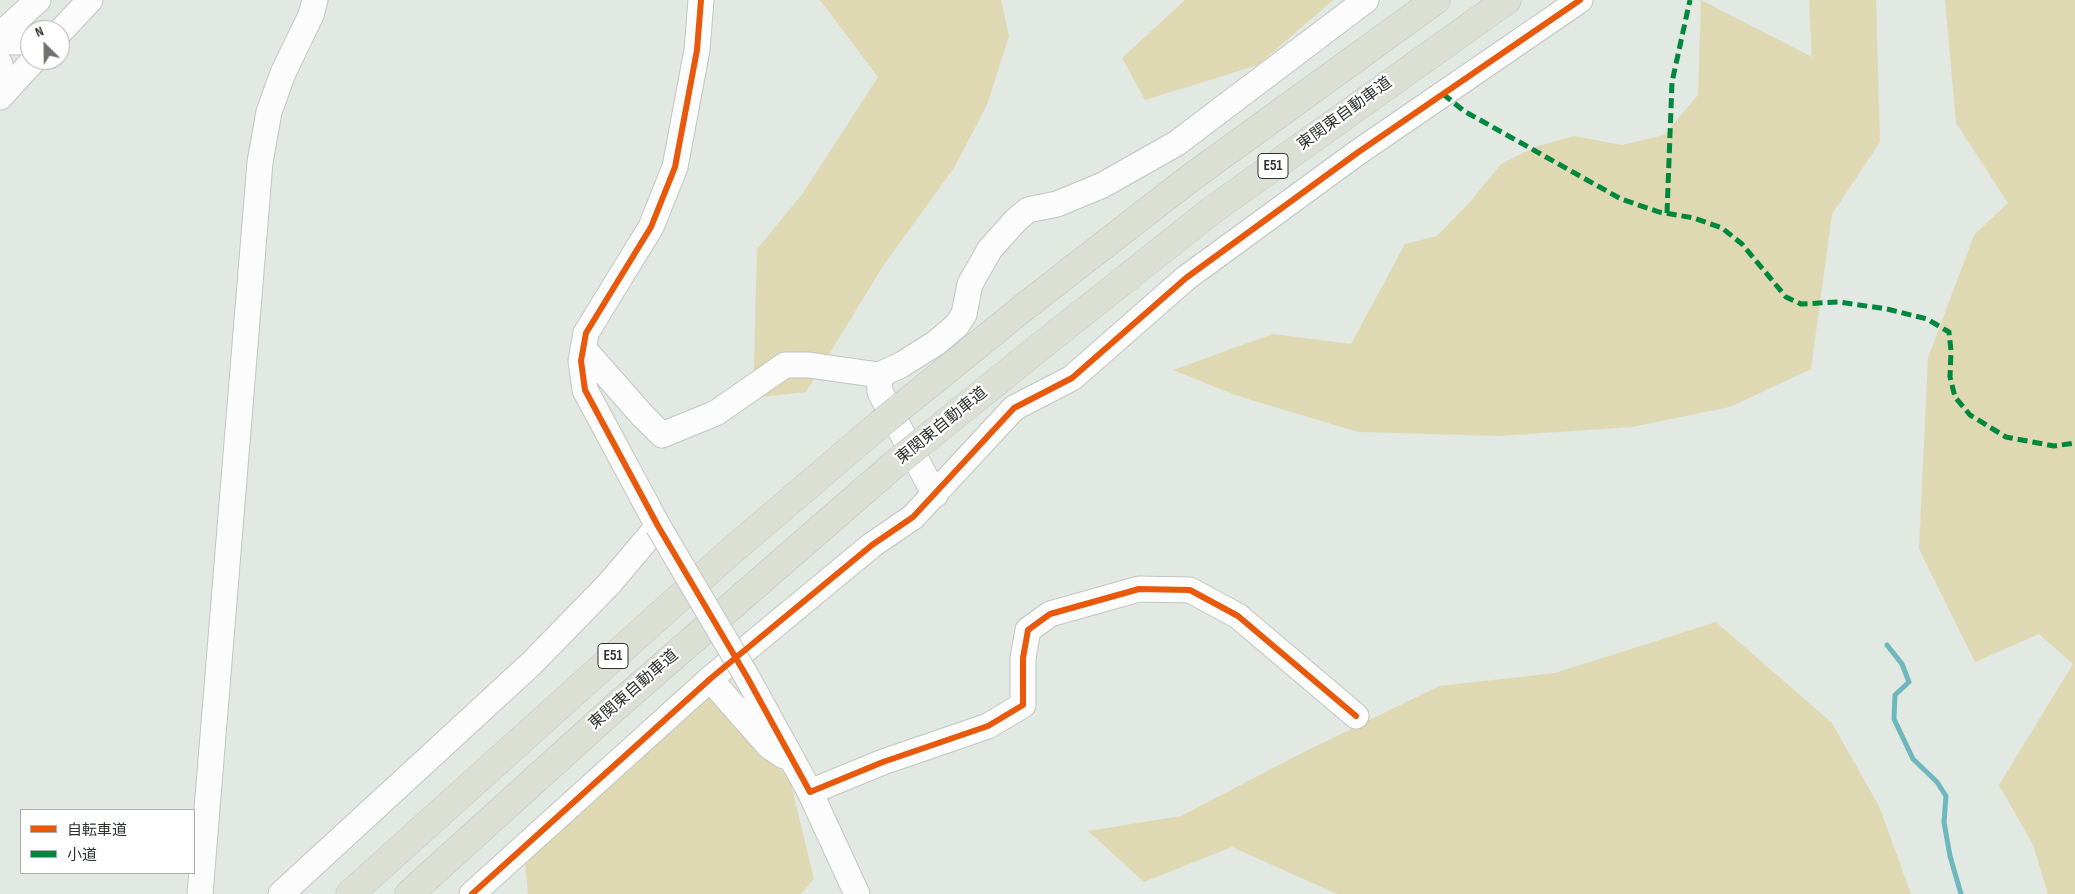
<!DOCTYPE html>
<meta charset="utf-8">
<style>
body{margin:0}
#map{position:relative;width:2075px;height:894px;overflow:hidden;background:#e2e8e2;font-family:"Sofia Sans Condensed","Noto Sans JP",sans-serif}
canvas{display:block}
.legend{position:absolute;left:20px;top:809px;width:175px;height:65px;box-sizing:border-box;background:#fff;border:1px solid #acaeac;margin:0;padding:6px 9px;list-style:none;font-size:15px;color:#303430}
.legend li{display:flex;align-items:center;gap:10px;height:25px}
.legend b{width:25px;border:1px solid #acaeac}
.north{position:absolute;left:20px;top:20px;width:50px;height:50px;box-sizing:border-box;background:#fff;border:1px solid #acaeac;border-radius:50%;rotate:337deg;font-size:14px;font-weight:700;line-height:20px;text-align:center;color:#303430}
.north::after{content:'';display:block;margin:auto;width:18px;height:22px;background:#6e736e;clip-path:polygon(50% 0,100% 100%,50% 72%,0 100%)}
</style>
<div id="map">
<canvas width="2075" height="894"></canvas>
<ul class="legend">
<li><b style="height:6px;background:#e8590c"></b>自転車道</li>
<li><b style="height:6px;background:#00873e"></b>小道</li>
</ul>
<div class="north">N</div>
</div>
<script>
const ctx = document.querySelector('canvas').getContext('2d');
ctx.lineJoin = 'round';
function paint(path, color) { ctx.fillStyle = color; ctx.fill(path, 'evenodd'); }
const shape = rows => new Path2D(rows.map(r => 'M' + r).join(''));
function strokePath(path, color, width, dash) { ctx.strokeStyle = color; ctx.lineWidth = width; ctx.lineCap = dash ? 'butt' : 'round'; ctx.setLineDash(dash || []); ctx.stroke(path); }
function label(font, color, halo, rows, align = 'center') {
  ctx.font = font + ' "Sofia Sans Condensed","Noto Sans JP",sans-serif'; ctx.lineWidth = 4.5; ctx.setLineDash([]); ctx.textBaseline = 'middle'; ctx.strokeStyle = halo; ctx.fillStyle = color; for (const [text, x, y, turn = 0] of rows) {
    ctx.save(); ctx.translate(x, y); ctx.rotate((+turn || 0) * Math.PI / 180); ctx.textAlign = isNaN(turn) ? turn : align; if (halo) ctx.strokeText(text, 0, 0); ctx.fillText(text, 0, 0); ctx.restore();
  }
}
paint(shape([
 [820,0,1001,0,1009,36,987,105,954,168,883,266,806,392,753,398,757,249,803,193,878,77],
 [1185,0,1333,0,1258,65,1145,100,1122,58],
 [1701,0,1812,57,1809,0,1876,0,1880,142,1832,214,1811,369,1730,407,1632,427,1499,436,1358,432,1235,395,1173,370,1273,334,1351,344,1405,244,1437,236,1469,203,1501,164,1535,147,1574,136,1622,145,1664,135,1698,95],
 [1945,0,2075,0,2075,894,2048,894,2033,845,1999,785,2073,664,2039,634,1975,662,1919,549,1928,358,1974,235,2008,203,1956,123],
 [1716,622,1832,723,1879,806,1911,894,1337,894,1232,847,1144,882,1088,831,1181,816,1298,755,1439,686,1555,673],
 [709,690,790,780,814,879,801,894,528,894,525,862]
]), '#dfd9b3');
strokePath(shape([
 [1887,645,1902,664,1909,682,1895,695,1894,719,1913,759,1937,782,1946,796,1944,822,1950,856,1961,894]
]), '#6eb7bc', 5);
const minor = shape([
 [60,32,90,0],
 [0,35,38,0],
 [0,42,24,42,30,40],
 [0,64,0,75],
 [0,97,34,60],
 [583,348,642,415,662,435,716,413,785,365,809,365,879,375,901,365,936,343,957,325,964,314,970,284,990,249,1016,220,1028,210,1057,204,1103,185,1177,143,1366,0],
 [879,375,880,392,935,495],
 [747,677,810,792,883,762,988,726,1023,705,1023,658,1028,630,1050,614,1139,589,1190,590,1238,616,1356,716],
 [710,679,769,746,784,756],
 [810,792,857,894],
 [200,894,260,162,269,112,283,73,311,15,315,0],
 [281,894,531,664,609,584,658,526,585,390,581,361,586,333,651,227,675,167,697,50,701,0],
 [472,894,710,679,872,545,913,517,1014,408,1072,378,1186,278,1357,153,1580,0]
]);
const highway = shape([
 [1028,304,1189,179,1436,0],
 [1046,342,1211,211,1507,0],
 [350,894,729,553,880,424],
 [409,894,612,710,897,462]
]);
strokePath(minor, '#c1c6c2', 27);
strokePath(highway, '#c0c3c0', 29);
strokePath(minor, '#fbfcfb', 25);
strokePath(highway, '#dbdfd4', 28);
const minorBridge = shape([
 [658,526,747,677]
]);
const highwayBridge = shape([
 [880,424,1028,304],
 [897,462,1046,342]
]);
strokePath(minorBridge, '#c1c6c2', 27, []);
strokePath(highwayBridge, '#c0c3c0', 29, []);
strokePath(minorBridge, '#fbfcfb', 25);
strokePath(highwayBridge, '#dbdfd4', 28);
strokePath(shape([
 [1443,94,1464,111,1621,199,1659,212,1694,218,1722,228,1742,244,1786,297,1801,304,1839,302,1887,309,1927,319,1949,332,1951,351,1950,377,1955,397,1970,415,2006,437,2054,446,2075,443],
 [1667,213,1672,82,1690,0]
]), '#00873e', 5, [10, 5]);
strokePath(shape([
 [701,0,697,50,675,167,651,227,586,333,581,361,585,390,658,526,747,677,810,792,883,762,988,726,1023,705,1023,658,1028,630,1050,614,1139,589,1190,590,1238,616,1356,716],
 [472,894,710,679,872,545,913,517,1014,408,1072,378,1186,278,1357,153,1580,0]
]), '#e8590c', 6);
for (const [x, y, w] of [
 [1273,166,30],
 [613,656,30]
]) { const box = new Path2D(); box.roundRect(x - w / 2, y - 12.5, w, 25, 4); ctx.fillStyle = '#fff'; ctx.fill(box); strokePath(box, '#303430', 1); }
label('bold 15px', '#303430', null, [
 ["E51",1273,166],
 ["E51",613,656]
]);
label('16px', '#303430', '#fff', [
 ["東関東自動車道",1345,114,-36],
 ["東関東自動車道",942,426,-39],
 ["東関東自動車道",634,690,-41]
]);
</script>
